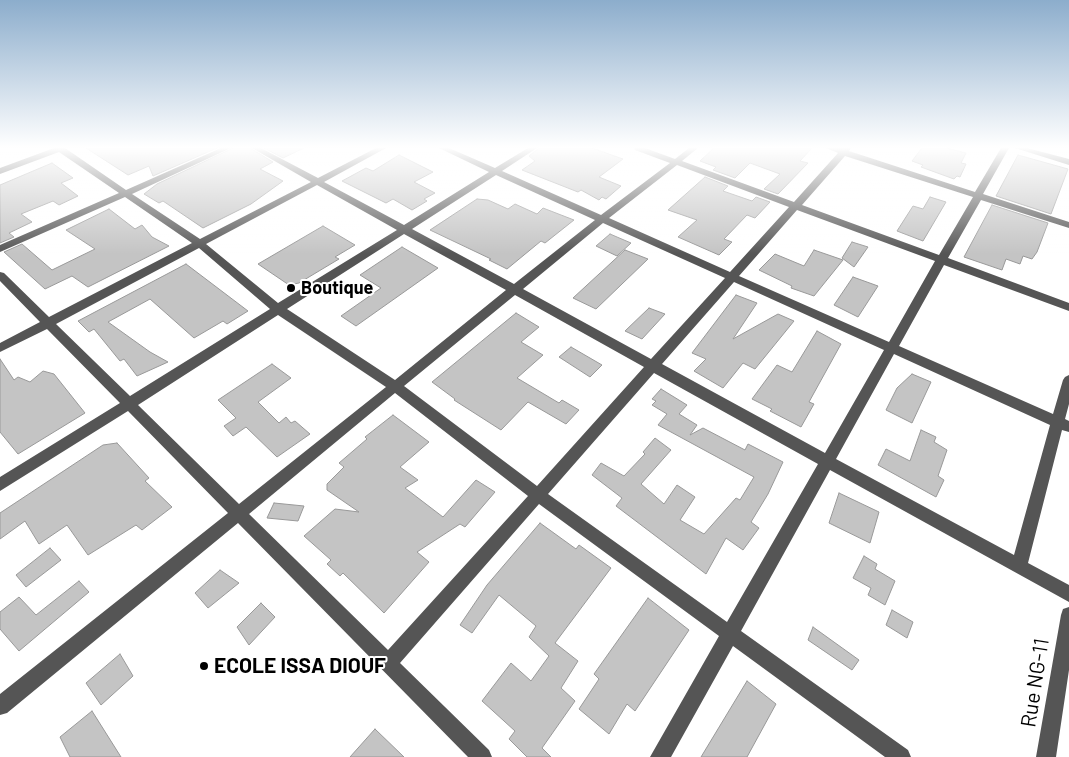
<!DOCTYPE html>
<style>
body{margin:0}
canvas{display:block;background:#fff}
</style>
<canvas width="1069" height="757"></canvas>
<script>
const ctx = document.querySelector('canvas').getContext('2d');
ctx.lineJoin = 'round';
function paint(path, color) { ctx.fillStyle = color; ctx.fill(path, 'evenodd'); }
const shape = rows => new Path2D(rows.map(r => 'M' + r).join(''));
function strokePath(path, color, width, dash) { ctx.strokeStyle = color; ctx.lineWidth = width; ctx.lineCap = dash ? 'butt' : 'round'; ctx.setLineDash(dash || []); ctx.stroke(path); }
function label(font, color, halo, rows, align = 'center') {
  ctx.font = font + ' Barlow,sans-serif'; ctx.lineWidth = 4; ctx.setLineDash([]); ctx.textBaseline = 'middle'; ctx.strokeStyle = halo; ctx.fillStyle = color; for (const [text, x, y, turn = 0] of rows) {
    ctx.save(); ctx.translate(x, y); ctx.rotate((+turn || 0) * Math.PI / 180); ctx.textAlign = isNaN(turn) ? turn : align; if (halo) ctx.strokeText(text, 0, 0); ctx.fillText(text, 0, 0); ctx.restore();
  }
}
const building = shape([
 [86,148,217,148,153,176,149,166,128,175,86,148],
 [233,148,250,148,273,162,260,169,283,181,251,204,203,228,163,201,159,203,144,194,157,184,233,148],
 [264,148,304,148,283,158,264,148],
 [539,148,592,148,623,159,599,177,621,186,606,199,602,197,599,200,581,190,578,192,522,170,535,161,529,156,539,148],
 [714,148,812,148,800,161,808,163,778,194,764,189,780,174,750,163,735,178,713,170,716,167,700,161,714,148],
 [922,148,947,148,966,153,961,163,966,164,960,177,957,176,954,179,921,167,923,165,912,161,922,148],
 [399,155,433,172,414,182,435,193,424,199,427,201,412,210,393,199,386,203,342,181,366,168,373,171,399,155],
 [1018,155,1068,169,1051,214,996,196,1018,155],
 [52,163,73,178,61,183,78,196,59,205,53,201,21,214,32,222,9,233,14,237,0,243,0,185,52,163],
 [705,177,728,186,723,191,752,201,756,197,770,202,755,218,747,215,724,239,732,242,719,255,678,237,697,220,668,210,705,177],
 [930,197,946,202,923,241,897,231,913,206,923,209,930,197],
 [477,199,488,200,508,209,515,204,537,214,543,208,574,220,545,243,541,241,507,269,489,260,491,259,430,230,477,199],
 [992,205,1048,223,1037,252,1032,259,1023,256,1020,264,1006,259,1002,270,964,257,992,205],
 [109,209,135,229,142,225,152,237,169,246,88,287,72,276,45,289,4,252,22,244,52,270,95,249,66,230,109,209],
 [323,226,355,245,335,257,339,259,299,283,289,285,258,264,323,226],
 [610,234,631,243,617,256,596,246,610,234],
 [852,242,868,247,854,267,842,258,852,242],
 [402,247,438,268,356,326,341,316,381,288,360,275,402,247],
 [625,250,648,259,596,309,573,298,625,250],
 [814,250,843,260,814,296,791,288,792,286,759,270,775,254,804,266,814,250],
 [186,264,248,311,227,324,223,321,194,338,150,299,108,322,150,352,168,362,137,376,124,359,120,361,94,329,89,332,78,321,186,264],
 [853,277,878,286,858,317,834,305,853,277],
 [736,295,757,303,733,339,778,314,794,321,755,369,743,363,723,388,694,371,706,359,692,353,736,295],
 [649,308,665,314,642,339,625,331,649,308],
 [516,313,539,327,521,342,543,355,517,378,559,403,562,400,579,410,566,424,528,402,501,430,454,400,455,399,432,382,516,313],
 [817,331,841,344,809,402,814,404,801,427,770,411,772,409,752,399,777,365,792,372,817,331],
 [571,347,602,365,590,377,559,357,571,347],
 [0,359,14,380,18,377,30,382,43,371,54,374,85,413,18,454,0,432,0,359],
 [272,364,291,378,258,402,279,423,286,417,291,423,295,421,310,434,277,457,246,427,233,436,224,426,236,418,218,400,272,364],
 [912,374,931,382,912,423,886,410,897,388,912,374],
 [661,389,687,405,679,414,697,425,690,435,703,428,745,450,748,444,783,462,768,494,751,522,759,528,743,550,726,538,706,574,616,506,622,498,592,475,601,463,624,476,645,454,643,452,655,438,671,450,641,484,664,504,677,485,695,497,680,520,704,534,736,498,740,500,754,477,658,425,667,414,652,405,656,401,652,399,661,389],
 [393,415,429,442,400,467,418,480,405,488,443,517,476,480,495,492,465,527,460,524,417,552,429,562,384,613,343,573,340,576,327,564,331,560,304,536,335,509,359,512,327,490,327,484,344,467,339,463,367,439,365,437,393,415],
 [921,430,936,437,934,442,947,450,938,476,944,480,936,497,878,465,886,449,910,461,921,430],
 [117,443,149,478,145,481,172,507,142,530,136,525,88,555,67,525,39,544,25,521,0,539,0,513,103,445,117,443],
 [839,493,879,512,870,543,829,523,839,493],
 [274,503,304,506,298,521,267,518,274,503],
 [540,523,576,549,579,545,611,568,555,643,578,661,561,688,575,701,542,748,551,757,527,757,509,739,515,731,482,701,511,663,531,681,549,656,529,637,536,626,499,595,472,633,460,625,487,585,540,523],
 [50,548,61,560,26,587,16,575,50,548],
 [864,556,877,564,875,569,895,581,885,605,868,595,871,588,853,578,864,556],
 [220,570,239,583,208,608,195,593,220,570],
 [79,581,89,592,19,651,0,629,0,612,19,597,36,615,79,581],
 [648,598,689,630,635,711,627,704,609,734,579,709,599,679,594,674,648,598],
 [261,603,275,617,249,645,237,627,261,603],
 [892,610,913,622,907,638,886,625,892,610],
 [813,627,859,660,852,670,808,640,813,627],
 [120,654,133,676,101,705,86,683,120,654],
 [747,681,776,704,747,757,701,757,747,681],
 [92,711,121,757,70,757,60,737,92,711],
 [375,729,404,757,350,757,375,729]
]);
paint(building, '#c4c4c4');
strokePath(building, '#999', 1);
paint(shape([
 [54,148,65,148,126,190,221,148,231,148,132,194,200,239,311,182,252,148,261,148,318,178,376,148,386,148,324,182,404,225,489,172,439,148,449,148,495,168,528,148,537,148,502,171,601,215,670,163,635,150,634,148,645,148,675,159,689,148,698,148,682,161,794,202,838,153,826,148,851,148,849,151,975,192,1001,148,1009,148,983,194,1069,222,1069,228,981,200,948,258,1069,303,1069,311,944,265,899,346,1053,414,1063,380,1065,377,1069,375,1069,404,1065,419,1069,421,1069,432,1062,430,1028,563,1069,585,1069,602,830,470,741,631,908,750,911,757,885,757,733,646,671,757,650,757,719,636,539,504,400,663,489,750,492,757,468,757,238,523,7,713,0,715,0,694,228,513,128,411,0,491,0,477,120,403,47,329,0,352,0,343,40,322,0,281,0,272,4,273,49,317,192,243,125,197,0,252,0,245,119,193,59,152,0,174,0,168,54,148],
 [845,156,973,197,939,255,802,205,845,156],
 [677,165,789,207,730,272,609,218,677,165],
 [496,175,595,220,514,284,412,229,496,175],
 [317,185,397,230,278,303,206,244,317,185],
 [797,210,935,261,889,342,739,276,797,210],
 [603,223,725,278,651,359,523,289,603,223],
 [404,234,506,290,395,380,287,309,404,234],
 [199,248,270,309,130,396,56,324,199,248],
 [734,282,884,350,825,453,662,364,734,282],
 [515,295,644,367,537,486,404,386,515,295],
 [278,315,386,387,239,504,138,405,278,315],
 [894,354,1050,425,1014,555,836,459,894,354],
 [654,373,818,464,727,622,548,494,654,373],
 [395,393,528,496,388,650,249,514,395,393],
 [1015,148,1027,148,1069,159,1069,165,1015,148],
 [1069,607,1069,670,1056,757,1036,757,1061,615,1063,609,1069,607]
]), '#555');
const sky = ctx.createLinearGradient(0, 0, 0, 254);
sky.addColorStop(0, '#8cadcc');
sky.addColorStop(0.58, '#fff');
sky.addColorStop(1, '#ffffff00');
ctx.fillStyle = sky;
ctx.fillRect(0, 0, 1069, 254);
for (const [x, y, r, color] of [
 [291,288,5,"#000"],
 [204,666,5,"#000"]
]) { const dot = new Path2D(); dot.arc(x, y, r, 0, 2 * Math.PI); ctx.fillStyle = color; ctx.fill(dot); strokePath(dot, '#fff', 2); }
label('bold 18px', '#000', '#fff', [
 ["Boutique",301,288]
], 'left');
label('bold 21px', '#000', '#fff', [
 ["ECOLE ISSA DIOUF",214,666]
], 'left');
label('21px', '#000', '#fff', [
 ["Rue NG-11",1035,683,-81]
]);
</script>
